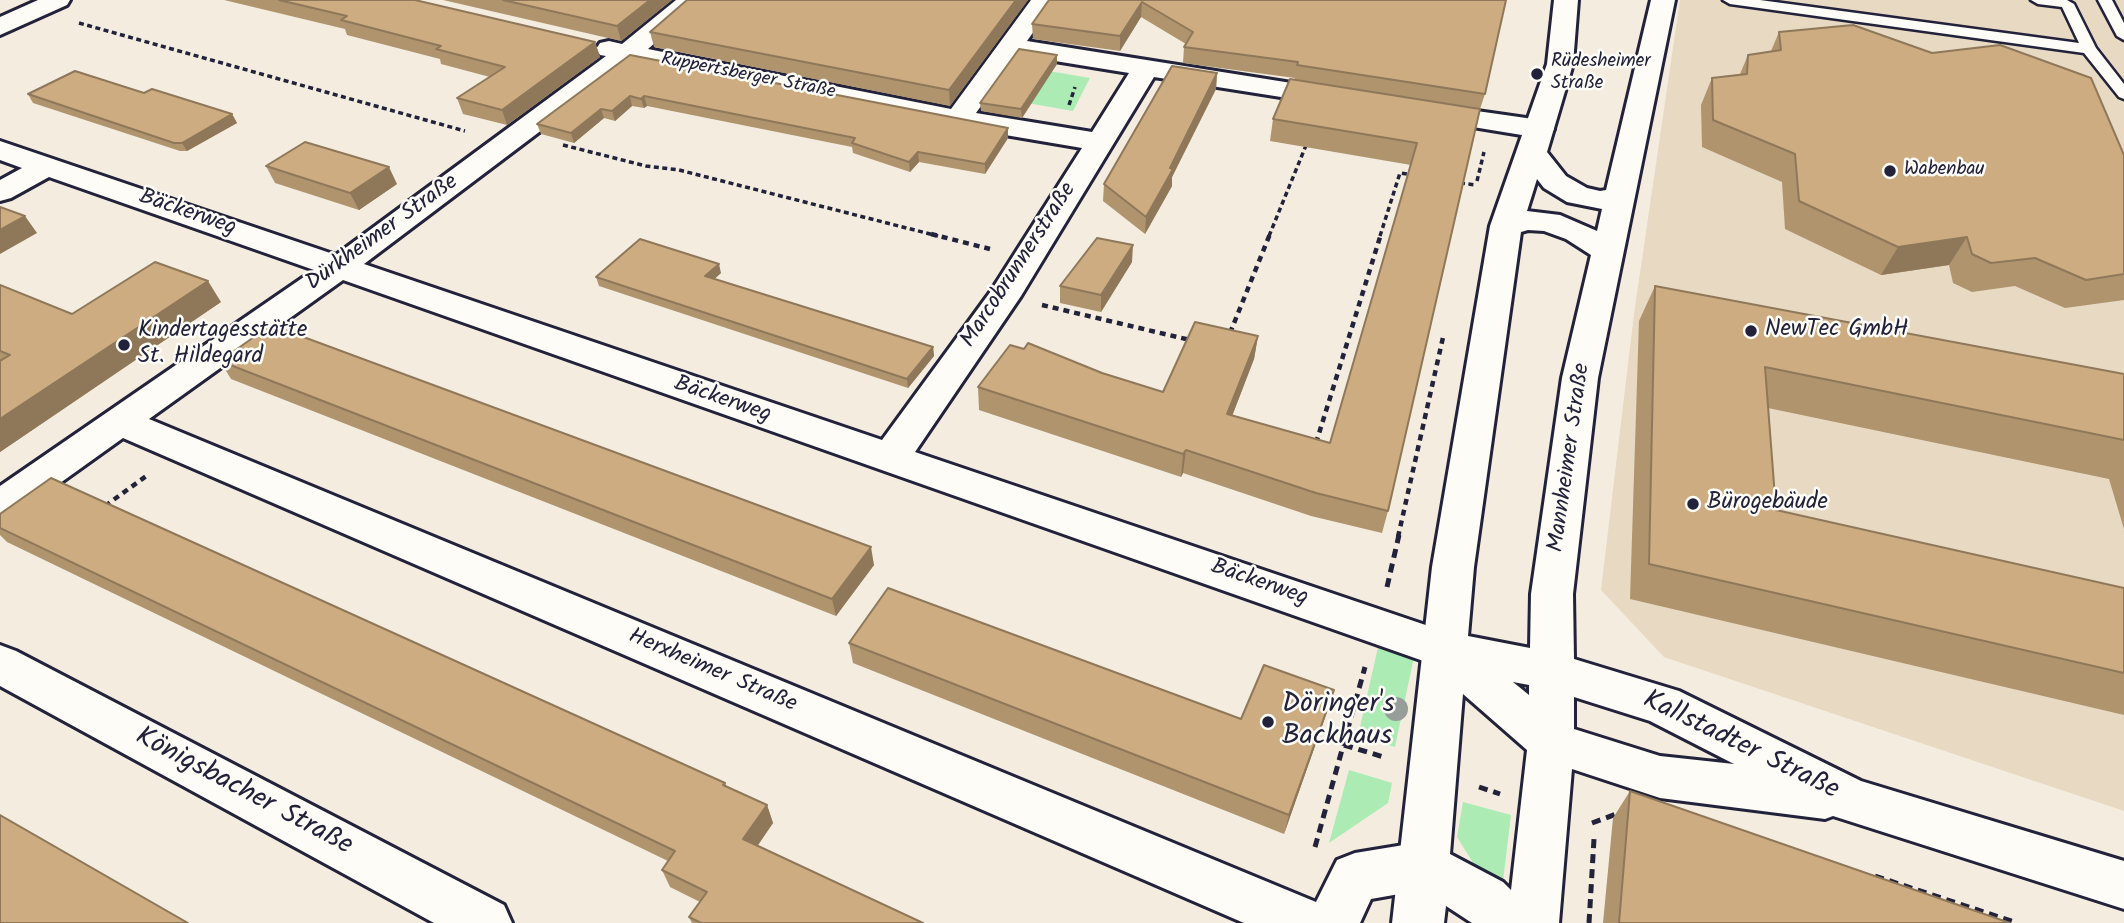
<!DOCTYPE html>
<meta charset="utf-8">
<style>
body{margin:0}
canvas{display:block;background:#f3ecdf}
</style>
<canvas width="2124" height="923"></canvas>
<script>
const ctx = document.querySelector('canvas').getContext('2d');
ctx.lineJoin = 'round';
function paint(path, color) { ctx.fillStyle = color; ctx.fill(path, 'evenodd'); }
const shape = rows => new Path2D(rows.map(r => 'M' + r).join(''));
function strokePath(path, color, width, dash) { ctx.strokeStyle = color; ctx.lineWidth = width; ctx.lineCap = dash ? 'butt' : 'round'; ctx.setLineDash(dash || []); ctx.stroke(path); }
function label(font, color, halo, rows, align = 'center') {
  ctx.font = font + ' Kalam,sans-serif'; ctx.lineWidth = 5; ctx.setLineDash([]); ctx.textBaseline = 'middle'; ctx.strokeStyle = halo; ctx.fillStyle = color; for (const [text, x, y, turn = 0] of rows) {
    ctx.save(); ctx.translate(x, y); ctx.rotate((+turn || 0) * Math.PI / 180); ctx.textAlign = isNaN(turn) ? turn : align; if (halo) ctx.strokeText(text, 0, 0); ctx.fillText(text, 0, 0); ctx.restore();
  }
}
paint(shape([
 [1680,0,2124,0,2124,811,1664,657,1601,590,1634,314]
]), '#e7d9c2');
paint(shape([
 [1031,68,1090,78,1073,111,1010,100],
 [1378,647,1414,657,1395,747,1358,736],
 [1349,770,1392,783,1388,803,1329,843],
 [1463,802,1511,815,1503,881,1485,882,1457,837]
]), '#acecb4');
const service = shape([
 [1723,0,1760,0,2079,43,2062,7,2038,4,2031,0,2067,0,2074,4,2096,48,2124,84,2124,99,2119,97,2084,53,1730,4,1723,0],
 [2098,0,2112,0,2124,23,2124,40,2117,36,2098,0]
]);
const minor = shape([
 [38,0,70,0,67,5,0,35,0,17,38,0],
 [676,0,703,0,648,49,951,109,1031,0,1056,0,1027,41,1348,92,1352,98,1348,104,1338,106,1154,77,1021,296,915,452,1461,637,1467,650,1461,663,1445,668,1429,663,343,280,149,419,1316,902,1337,860,1355,853,1422,842,1440,849,1447,866,1440,883,1422,890,1371,899,1360,923,1244,923,123,438,14,516,0,521,0,486,314,270,49,177,11,198,0,201,0,180,22,168,0,160,0,141,336,255,606,56,600,55,596,49,600,43,609,41,622,44,676,0],
 [1018,55,1129,73,1092,132,976,113,1018,55],
 [632,62,958,127,1082,148,991,291,882,440,364,264,632,62],
 [1428,104,1540,120,1550,123,1554,129,1550,135,1540,138,1418,118,1414,112,1418,106,1428,104],
 [0,645,16,651,504,905,512,923,434,923,0,686,0,645]
]);
const secondary = shape([
 [1554,0,1578,0,1573,64,1547,152,1566,176,1587,188,1600,191,1606,190,1651,0,1675,0,1598,378,1573,594,1574,659,1679,691,1861,781,2124,861,2124,909,1833,816,1825,819,1660,798,1572,769,1559,923,1472,923,1446,906,1444,923,1392,923,1432,567,1490,226,1547,64,1554,0],
 [1537,179,1544,188,1567,202,1602,209,1597,231,1560,215,1527,211,1537,179],
 [1528,230,1544,231,1566,239,1591,255,1562,378,1531,594,1530,648,1468,636,1474,567,1521,232,1528,230],
 [1513,682,1529,685,1529,695,1513,682],
 [1463,694,1527,750,1511,890,1503,882,1450,854,1463,694],
 [1574,697,1650,721,1734,764,1660,756,1574,729,1574,697]
]);
strokePath(service, '#22223b', 5);
strokePath(minor, '#22223b', 6);
strokePath(secondary, '#22223b', 6);
strokePath(shape([
 [79,23,465,131],
 [1069,105,1075,87],
 [563,145,646,166,679,170,938,236],
 [1477,181,1484,152],
 [1460,183,1476,185],
 [1269,236,1307,143],
 [1380,236,1400,173,1413,175]
]), '#22223b', 3.5, [5, 3.5]);
strokePath(shape([
 [931,234,990,249],
 [1042,305,1190,340],
 [1230,333,1270,234],
 [1316,443,1381,234],
 [105,506,149,474],
 [1398,537,1444,333]
]), '#22223b', 4.5, [6, 5]);
strokePath(shape([
 [1387,587,1399,535],
 [1344,745,1387,758],
 [1479,787,1500,794],
 [1592,823,1619,813],
 [1315,847,1365,667],
 [1875,876,2017,923],
 [1589,923,1594,839]
]), '#22223b', 5, [9, 6]);
paint(service, '#fdfcf7');
paint(minor, '#fdfcf7');
paint(secondary, '#fdfcf7');
ctx.fillStyle = '#979e99';
for (const [x, y] of [
 [1396,709]
]) { ctx.beginPath(); ctx.arc(x, y, 12, 0, 2 * Math.PI); ctx.fill(); }
paint(shape([
 [224,0,415,0,595,42,600,57,507,125,463,114,457,98,490,77,441,64,440,59,347,35,345,29],
 [443,0,672,0,621,41],
 [687,0,1028,0,950,106,654,47,650,32],
 [1049,0,1506,0,1485,94,1480,109,1388,511,1382,533,1311,516,1183,473,1181,477,979,410,978,387,1102,373,1163,392,1258,336,1254,359,1232,416,1330,443,1411,165,1270,141,1273,119,1295,78,1183,63,1184,47,1186,44,1141,17,1120,51,1033,39,1032,24],
 [1779,32,2124,155,2124,300,2065,308,2015,286,1972,292,1953,283,1949,265,1881,275,1785,229,1782,182,1702,147,1701,105,1712,78,1740,74,1748,55,1771,51],
 [630,55,1008,128,1008,138,985,174,919,162,910,172,853,153,852,147,647,106,644,108,632,106,615,121,604,118,574,143,541,134,537,124],
 [1057,55,1057,64,1022,118,981,111,980,103],
 [1217,73,1216,89,1172,177,1172,186,1145,234,1103,201,1104,184],
 [144,93,232,114,237,123,187,151,180,151,33,103,28,94],
 [266,166,397,184,359,210,275,183],
 [1132,262,1101,312,1060,303,1060,286],
 [721,273,714,279,933,347,934,356,908,388,599,286,596,277],
 [0,285,72,314,221,302,0,452],
 [1655,286,2124,374,2124,529,2109,479,1768,408,1776,510,2124,588,2124,715,1630,599,1639,321],
 [220,361,874,565,836,616,231,379],
 [0,514,725,783,727,787,767,805,773,823,757,846,923,923,692,923,689,917,700,902,670,887,662,870,668,861,7,542,0,535],
 [849,643,1241,719,1334,690,1328,709,1284,834,853,663],
 [1630,791,2010,923,1603,923,1613,818]
]), '#af946e');
paint(shape([
 [650,0,672,0,621,41,617,26],
 [1016,0,1028,0,950,106,949,90],
 [1142,2,1141,17,1120,51,1120,36],
 [595,42,600,57,507,125,502,110],
 [1057,55,1057,64,1022,118,1021,109],
 [1217,73,1216,89,1172,177,1172,186,1145,234,1146,217],
 [630,96,632,106,615,121,612,111],
 [644,96,647,106,644,108,641,99],
 [601,109,604,118,574,143,571,133],
 [232,114,237,123,187,151,182,143],
 [1008,128,1008,138,985,174,985,164],
 [918,152,919,162,910,172,909,162],
 [389,167,397,184,359,210,350,193],
 [25,216,37,233,0,254,0,230],
 [1967,237,1949,265,1881,275,1898,247],
 [1133,245,1132,262,1101,312,1101,295],
 [719,264,721,273,708,285,705,276],
 [208,281,221,302,0,452,0,419],
 [1258,336,1254,359,1224,437,1227,414],
 [933,347,934,356,908,388,907,379],
 [1186,450,1183,473,1181,477,1183,454],
 [871,547,874,565,836,616,832,599],
 [1334,690,1328,709,1284,834,1289,815],
 [767,805,773,823,750,857,743,839]
]), '#8f785a');
const building = shape([
 [279,0,415,0,595,42,502,110,457,98,505,67,436,49,441,46,341,20,347,16,279,0],
 [503,0,650,0,617,26,503,0],
 [687,0,1016,0,949,90,650,32,687,0],
 [1049,0,1506,0,1485,94,1297,65,1298,62,1184,47,1193,32,1142,2,1120,36,1032,24,1049,0],
 [1853,25,1932,53,2000,45,2091,78,2124,155,2124,274,2086,280,2035,258,1991,263,1972,254,1967,237,1898,247,1799,201,1795,154,1713,120,1712,78,1747,74,1748,55,1781,50,1779,32,1853,25],
 [1019,49,1057,55,1021,109,980,103,1019,49],
 [630,55,1008,128,985,164,918,152,909,162,852,143,855,138,644,96,641,99,630,96,612,111,601,109,571,133,537,124,630,55],
 [1172,66,1217,73,1170,168,1173,169,1146,217,1104,184,1172,66],
 [75,71,144,93,152,89,232,114,182,143,174,143,28,94,75,71],
 [1290,79,1480,109,1388,511,1316,493,1186,450,1183,454,978,387,1010,345,1024,349,1028,343,1102,373,1163,392,1195,322,1258,336,1227,414,1330,443,1417,143,1273,119,1290,79],
 [305,142,389,167,350,193,266,166,305,142],
 [0,207,25,216,0,230,0,207],
 [1097,238,1133,245,1101,295,1060,286,1097,238],
 [640,239,719,264,705,276,933,347,907,379,596,277,640,239],
 [155,262,208,281,0,419,0,361,10,355,0,351,0,285,72,314,155,262],
 [1655,286,2124,374,2124,440,1765,367,1776,510,2124,588,2124,673,1649,564,1655,286],
 [271,325,871,547,832,599,220,361,271,325],
 [51,478,725,783,723,785,767,805,743,839,923,923,701,923,689,917,707,892,662,870,675,851,0,528,0,514,51,478],
 [888,588,1241,719,1264,665,1334,690,1289,815,849,643,888,588],
 [1630,791,2010,923,1619,923,1630,791],
 [0,815,188,923,0,923,0,815]
]);
paint(building, '#ccac80');
strokePath(building, '#8f785a', 2);
for (const [x, y, r, color] of [
 [1537,74,7,"#22223b"],
 [1890,171,7,"#22223b"],
 [1751,331,7,"#22223b"],
 [124,345,7,"#22223b"],
 [1693,504,7,"#22223b"],
 [1268,722,7,"#22223b"]
]) { const dot = new Path2D(); dot.arc(x, y, r, 0, 2 * Math.PI); ctx.fillStyle = color; ctx.fill(dot); strokePath(dot, '#fdfcf7', 2.5); }
label('19px', '#22223b', '#fdfcf7', [
 ["Rüdesheimer",1551,63],
 ["Straße",1551,85],
 ["Wabenbau",1904,171]
], 'left');
label('19px', '#22223b', '#fdfcf7', [
 ["Ruppertsberger Straße",748,77,11]
]);
label('23px', '#22223b', '#fdfcf7', [
 ["Bäckerweg",187,214,19],
 ["Dürkheimer Straße",383,234,-36],
 ["Marcobrunnerstraße",1020,266,-57],
 ["Bäckerweg",722,401,19],
 ["Mannheimer Straße",1571,458,-82],
 ["Bäckerweg",1259,584,19],
 ["Herxheimer Straße",712,672,23]
]);
label('23px', '#22223b', '#fdfcf7', [
 ["NewTec GmbH",1765,331],
 ["Kindertagesstätte",138,332],
 ["St. Hildegard",138,358],
 ["Bürogebäude",1707,504]
], 'left');
label('28px', '#22223b', '#fdfcf7', [
 ["Döringer's",1282,706],
 ["Backhaus",1282,738]
], 'left');
label('28px', '#22223b', '#fdfcf7', [
 ["Kallstadter Straße",1740,747,26],
 ["Königsbacher Straße",243,793,28]
]);
</script>
